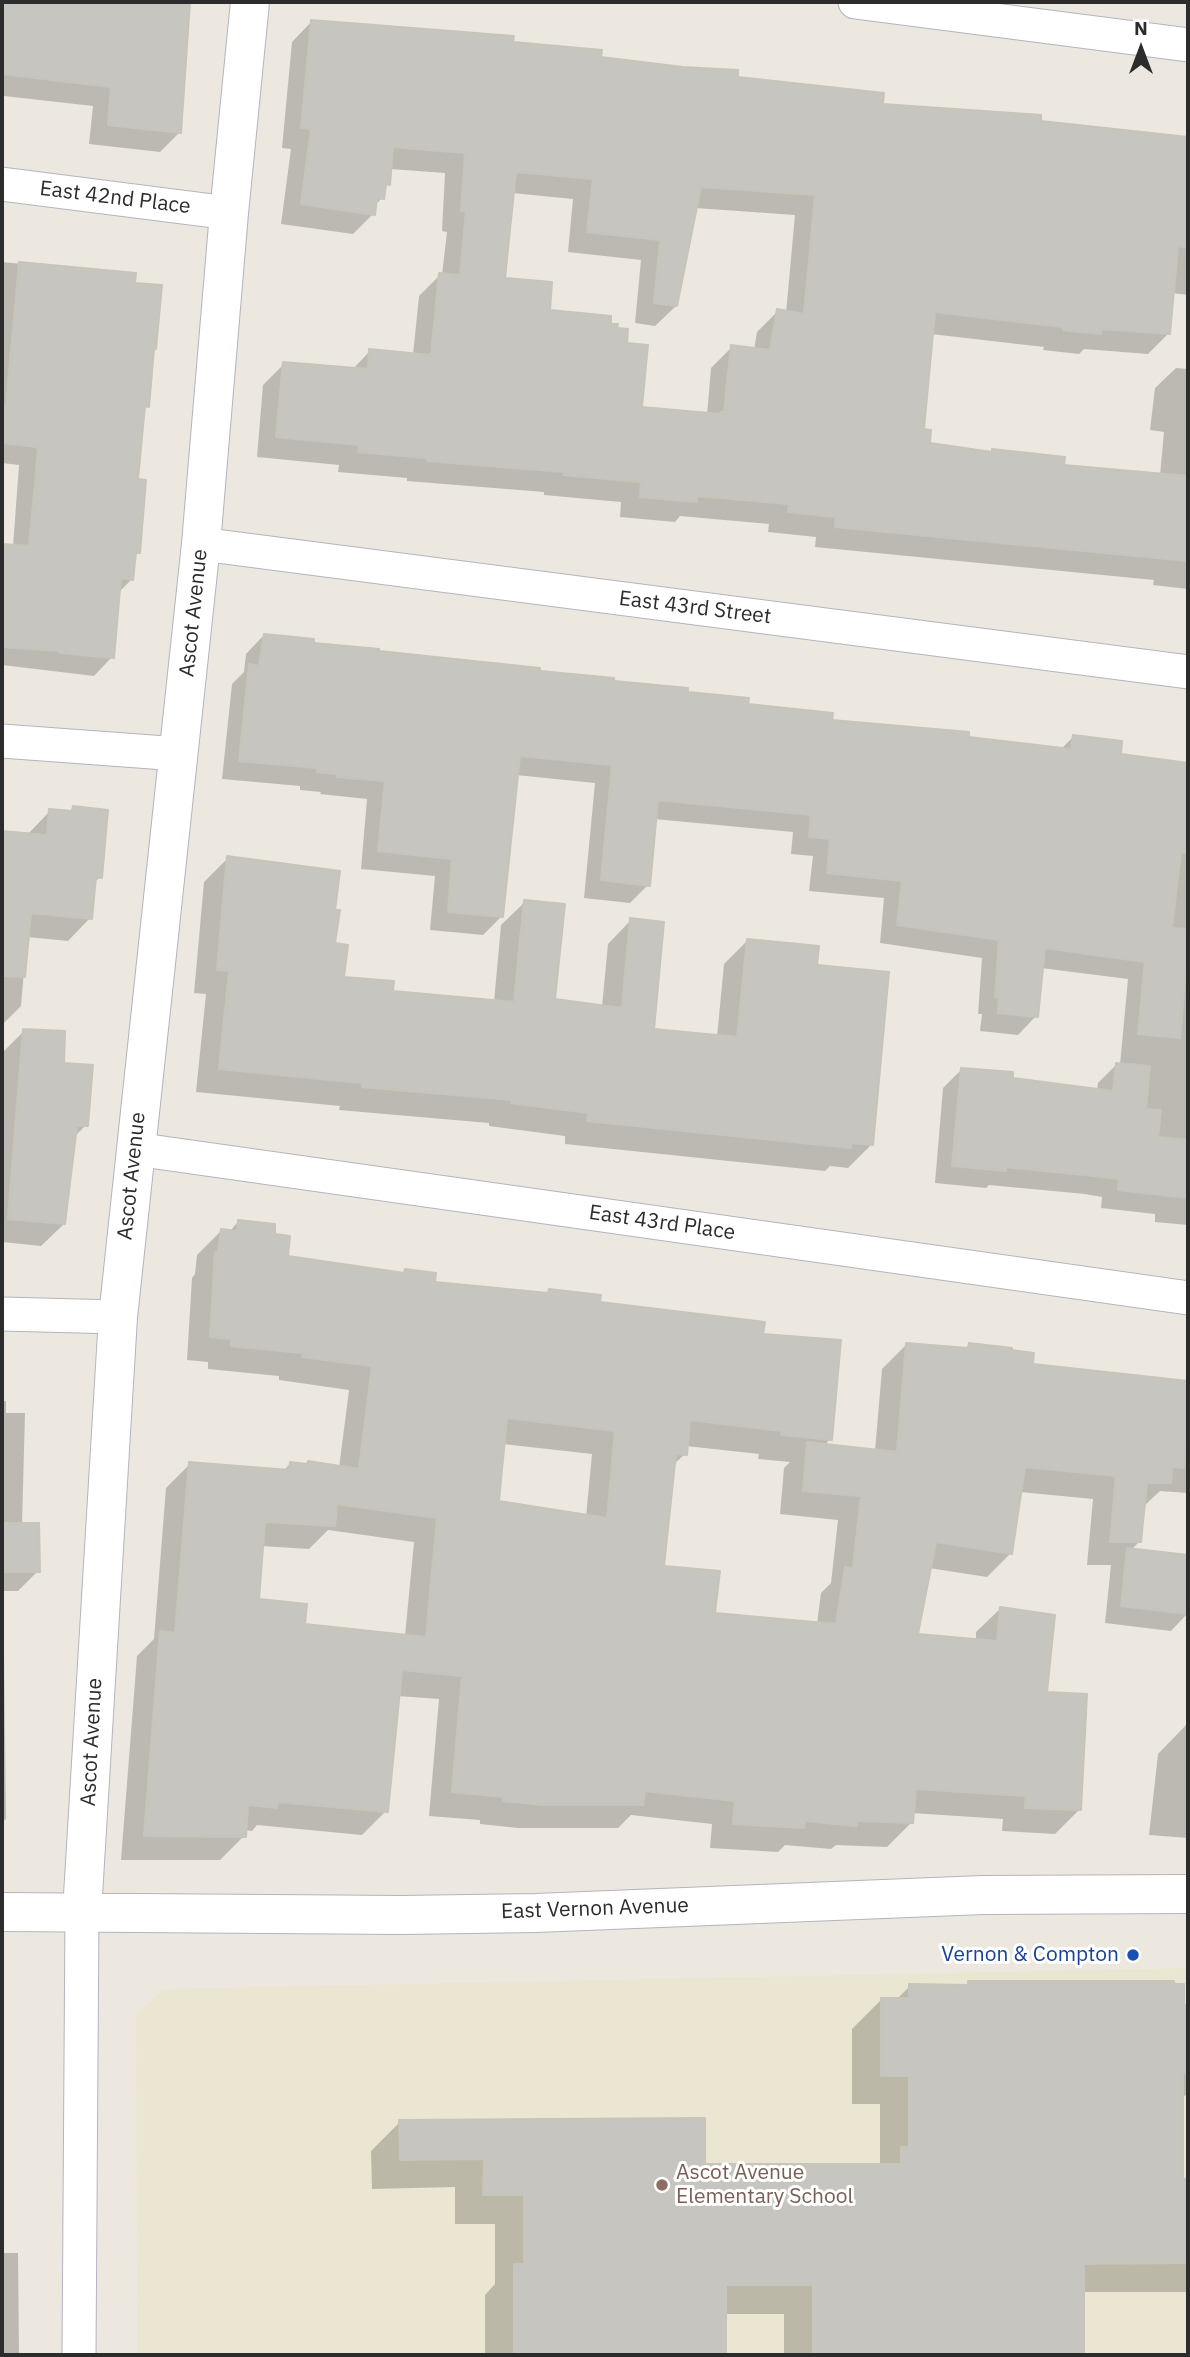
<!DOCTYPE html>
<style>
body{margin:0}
#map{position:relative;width:1190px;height:2357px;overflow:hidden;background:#ece8e0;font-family:"IBM Plex Sans",sans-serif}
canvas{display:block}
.frame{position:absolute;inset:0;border:4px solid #2c2c2c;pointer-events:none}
.north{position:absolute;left:1106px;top:14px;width:70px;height:70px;-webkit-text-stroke:5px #fff;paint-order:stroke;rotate:0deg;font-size:19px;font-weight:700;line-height:28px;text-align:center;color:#2c2c2c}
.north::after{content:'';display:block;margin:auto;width:24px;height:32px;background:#2c2c2c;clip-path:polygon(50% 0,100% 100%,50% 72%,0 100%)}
</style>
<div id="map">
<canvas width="1190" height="2357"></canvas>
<div class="frame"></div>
<div class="north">N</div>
</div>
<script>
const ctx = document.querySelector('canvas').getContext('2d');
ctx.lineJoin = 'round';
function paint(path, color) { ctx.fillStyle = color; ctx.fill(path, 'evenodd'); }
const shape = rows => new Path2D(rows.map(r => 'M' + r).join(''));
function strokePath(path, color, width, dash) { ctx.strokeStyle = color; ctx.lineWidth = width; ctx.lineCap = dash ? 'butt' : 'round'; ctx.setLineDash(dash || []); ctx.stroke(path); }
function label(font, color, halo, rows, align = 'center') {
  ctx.font = font + ' "IBM Plex Sans",sans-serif'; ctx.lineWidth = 6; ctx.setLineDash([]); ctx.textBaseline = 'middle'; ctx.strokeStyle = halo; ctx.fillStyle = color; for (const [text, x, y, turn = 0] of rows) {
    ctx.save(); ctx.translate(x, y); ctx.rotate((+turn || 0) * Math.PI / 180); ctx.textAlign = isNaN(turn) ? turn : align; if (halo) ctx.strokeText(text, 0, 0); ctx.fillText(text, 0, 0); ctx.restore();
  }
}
paint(shape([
 [1188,1968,1188,2355,137,2355,136,2015,163,1989]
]), '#ebe6d1');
paint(shape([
 [2,2,188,2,179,133,160,152,89,144,93,106,4,96,2,98],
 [312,21,511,44,736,79,881,106,1039,123,1188,146,1188,295,1172,293,1168,334,1148,354,1084,349,1079,354,1043,350,1044,347,931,334,922,431,928,445,990,454,993,450,1062,467,1160,475,1164,432,1150,430,1155,388,1176,368,1188,369,1188,589,1153,585,1154,580,815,547,816,537,768,532,769,524,680,516,675,522,620,517,621,502,544,495,544,492,407,481,407,478,338,472,339,465,257,457,263,385,284,364,352,370,370,351,413,355,419,296,440,275,442,275,447,232,442,231,445,173,390,169,388,184,383,189,382,198,375,205,373,214,353,234,281,224,291,149,282,148,292,42],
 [512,193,573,199,568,252,641,260,635,323,655,326,676,306,695,208,795,215,786,313,778,311,757,332,754,350,732,347,711,368,707,415,640,408,625,345,609,325,548,312,503,279],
 [2,262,134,275,133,285,154,349,152,351,147,406,143,410,136,481,138,552,133,557,132,579,118,593,112,657,94,676,2,665,2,545,13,546,19,465,2,463],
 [264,635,312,644,686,693,830,722,1060,750,1073,737,1119,756,1188,764,1188,994,1186,1020,1188,1020,1188,1225,1155,1222,1155,1214,1101,1208,1102,1197,1085,1194,989,1185,986,1188,935,1183,943,1088,961,1070,1011,1080,1097,1091,1098,1083,1116,1065,1120,1065,1128,979,1041,968,1036,1016,1018,1035,980,1031,982,1014,978,1014,982,958,880,943,884,898,809,891,813,856,791,854,793,832,654,819,648,885,630,903,584,898,595,783,516,775,501,917,483,935,430,930,435,876,361,869,367,799,320,794,321,792,300,790,300,786,222,779,232,684,244,672,246,654],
 [73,808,100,877,93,884,90,918,68,941,27,937,21,1006,2,1025,2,833,27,835,50,811,68,813],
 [228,858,333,911,333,944,342,978,391,993,494,1002,501,925,525,902,553,1000,602,1007,608,944,631,920,652,1031,717,1037,724,964,747,941,815,967,871,1145,848,1168,830,1166,825,1171,565,1144,565,1136,489,1126,489,1123,339,1110,340,1106,196,1092,206,994,194,993,204,882],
 [24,1031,62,1064,86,1125,74,1137,64,1224,41,1246,2,1242,2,1053],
 [238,1222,273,1235,286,1257,401,1274,405,1271,433,1283,546,1294,549,1291,598,1304,761,1336,830,1439,824,1446,875,1451,882,1369,906,1345,965,1349,969,1345,1031,1366,1188,1382,1186,1427,1188,1427,1188,1493,1160,1491,1143,1507,1140,1541,1131,1550,1188,1557,1188,1613,1171,1631,1105,1623,1111,1565,1087,1565,1093,1499,1020,1492,1011,1553,987,1577,929,1568,916,1636,976,1641,976,1632,1001,1608,1045,1694,1079,1810,1055,1834,1002,1831,1003,1819,912,1813,911,1823,887,1847,836,1845,831,1849,785,1845,778,1852,710,1848,712,1824,631,1815,618,1828,518,1828,480,1824,480,1820,429,1816,439,1699,397,1696,386,1811,362,1835,257,1825,252,1831,244,1830,244,1836,220,1860,121,1860,137,1656,154,1639,166,1488,190,1464,283,1471,291,1463,306,1465,308,1463,339,1468,349,1390,279,1380,279,1376,208,1369,208,1362,187,1360,192,1278,195,1274,197,1255,221,1231,229,1232],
 [503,1444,592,1454,586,1517,497,1502],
 [686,1446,759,1454,758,1459,790,1462,784,1468,780,1514,838,1520,831,1583,821,1593,817,1624,713,1614,662,1567,673,1465,685,1454],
 [328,1530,414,1542,405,1636,303,1626,257,1601,261,1546,309,1549],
 [2,1401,6,1401,6,1413,25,1413,22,1525,38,1571,18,1591,2,1591],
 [2,1652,4,1652,6,1819,2,1822],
 [1188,1723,1188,1838,1149,1835,1158,1754],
 [968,1983,1188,2007,1188,2093,1181,2099,1181,2181,1188,2181,1188,2292,1083,2292,1083,2355,784,2355,784,2314,724,2314,724,2355,485,2355,485,2295,495,2284,495,2224,455,2224,455,2187,372,2189,371,2151,400,2122,703,2166,880,2166,880,2104,852,2104,852,2029,881,2000,896,2000,910,1986,965,1987],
 [2,2253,18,2253,19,2355,2,2355]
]), '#0003');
const building = shape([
 [2,2,190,2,181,133,108,125,111,87,2,74,2,2],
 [311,20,514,36,513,42,602,50,601,57,683,67,738,70,738,77,884,93,883,104,1041,115,1041,121,1188,137,1188,248,1178,246,1170,334,1102,329,1101,334,1063,330,1063,327,935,312,924,429,931,430,930,443,992,452,992,449,1065,457,1064,465,1188,476,1188,561,835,527,836,517,788,512,789,504,697,496,697,502,640,497,641,482,563,475,564,472,427,461,427,458,358,452,359,445,276,437,283,362,368,369,369,349,431,355,439,273,460,275,466,212,461,211,465,153,393,147,390,185,386,184,384,199,377,198,375,215,301,204,311,129,301,128,311,20],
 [516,172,593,179,587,232,660,240,654,303,677,306,701,187,815,195,804,314,777,309,770,350,731,345,724,412,721,412,721,414,642,407,648,345,627,343,628,329,617,328,618,324,611,324,611,316,550,310,552,282,505,278,516,172],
 [19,262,136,273,135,283,162,285,156,349,154,349,149,407,145,406,138,479,146,480,140,553,136,553,133,580,121,578,114,658,60,653,60,651,2,647,2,544,29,546,38,450,36,447,2,443,2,406,6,406,19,262],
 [264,634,314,639,314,643,379,649,379,651,540,668,540,671,614,678,614,681,688,688,688,692,749,698,748,704,833,713,832,720,969,732,969,737,1071,749,1073,735,1122,741,1121,754,1188,763,1188,853,1181,852,1172,928,1188,929,1188,969,1186,968,1180,1038,1138,1034,1145,962,1045,948,1038,1017,998,1013,999,997,995,997,999,940,897,925,902,881,827,873,830,839,809,837,811,815,658,800,650,886,601,880,612,765,520,756,503,917,448,912,452,859,378,851,385,781,337,777,338,774,317,772,317,768,239,761,249,664,259,666,264,634],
 [73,806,108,810,102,878,96,877,92,919,31,913,25,977,2,976,2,831,47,835,49,809,72,811,73,806],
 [227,856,340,871,335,910,340,910,335,943,348,945,344,977,394,981,393,991,514,1002,524,900,565,904,555,999,622,1008,630,918,664,922,654,1029,737,1037,747,939,819,946,817,965,889,972,873,1145,851,1143,851,1148,587,1121,588,1113,511,1103,512,1100,362,1087,362,1083,219,1069,229,971,217,970,227,856],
 [23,1029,65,1031,64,1063,93,1065,88,1126,77,1126,65,1224,8,1219,23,1029],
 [1116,1063,1150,1066,1146,1109,1161,1110,1158,1137,1188,1140,1188,1198,1118,1190,1119,1179,1104,1177,1006,1167,1006,1171,952,1166,961,1068,1013,1072,1013,1078,1113,1091,1116,1063],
 [238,1220,275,1224,275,1234,290,1236,288,1256,404,1273,405,1269,436,1273,435,1282,548,1293,549,1289,601,1295,600,1302,765,1322,763,1334,841,1340,832,1440,781,1435,782,1431,690,1420,687,1455,676,1454,664,1566,720,1571,715,1613,836,1624,845,1567,853,1568,861,1496,803,1491,807,1442,897,1452,906,1343,968,1348,969,1343,1012,1348,1011,1350,1034,1353,1033,1364,1188,1381,1188,1425,1184,1468,1172,1467,1171,1483,1147,1483,1141,1542,1110,1542,1116,1476,1025,1467,1012,1554,936,1542,918,1634,997,1641,1000,1607,1055,1615,1047,1692,1087,1694,1081,1810,1025,1808,1026,1796,916,1789,913,1823,857,1821,857,1826,805,1821,804,1828,733,1824,735,1801,645,1791,643,1805,543,1805,503,1801,504,1797,452,1792,462,1676,402,1670,388,1812,278,1802,277,1808,248,1805,246,1837,144,1836,160,1631,175,1633,189,1462,289,1470,290,1462,307,1464,308,1461,359,1469,372,1366,302,1357,302,1353,231,1346,231,1339,210,1337,215,1252,218,1252,221,1229,237,1231,238,1220],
 [507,1418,615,1431,607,1518,499,1501,507,1418],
 [337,1504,437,1518,426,1637,305,1624,307,1604,259,1599,265,1522,335,1526,337,1504],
 [2,1523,39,1523,40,1572,2,1572,2,1523],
 [1127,1548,1188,1555,1188,1614,1121,1606,1127,1548],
 [968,1981,1174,1981,1174,1984,1184,1984,1184,2005,1188,2005,1188,2073,1183,2073,1183,2179,1188,2179,1188,2263,1084,2264,1084,2355,813,2355,813,2285,726,2285,726,2355,514,2355,514,2264,524,2264,524,2195,483,2195,484,2159,400,2160,399,2120,705,2118,705,2164,901,2164,901,2147,909,2147,909,2076,881,2076,881,1998,909,1998,909,1984,968,1985,968,1981]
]);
paint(building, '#c7c5bf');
strokePath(building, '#c7c4b9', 2);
const street = shape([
 [855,2,1188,45],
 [2,184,229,213],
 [201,544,1188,672],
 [2,741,179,754],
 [135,1149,1188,1298],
 [2,1314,118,1317],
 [79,2355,82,1912]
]);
const secondary = shape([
 [2,1912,402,1915,536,1913,983,1895,1188,1894],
 [82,1912,118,1317,201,544,229,213,250,2]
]);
strokePath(street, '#b3b4be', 35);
strokePath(secondary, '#b3b4be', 40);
strokePath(street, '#fff', 33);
strokePath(secondary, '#fff', 38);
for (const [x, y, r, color] of [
 [1133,1955,7,"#1a4fb4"],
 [662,2185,7,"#8d6e63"]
]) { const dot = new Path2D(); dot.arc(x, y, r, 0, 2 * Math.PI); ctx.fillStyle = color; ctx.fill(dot); strokePath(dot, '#fff', 2.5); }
label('21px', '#2c2c2c', '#fff', [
 ["East 42nd Place",115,198,7],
 ["East 43rd Street",695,608,7],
 ["Ascot Avenue",194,613,-84],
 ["Ascot Avenue",132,1176,-84],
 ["East 43rd Place",662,1223,8],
 ["Ascot Avenue",92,1742,-87],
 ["East Vernon Avenue",595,1909,-2]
]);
label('21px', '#164399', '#fff', [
 ["Vernon & Compton",1119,1955]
], 'right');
label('21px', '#785e54', '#fff', [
 ["Ascot Avenue",676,2173],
 ["Elementary School",676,2197]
], 'left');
</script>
